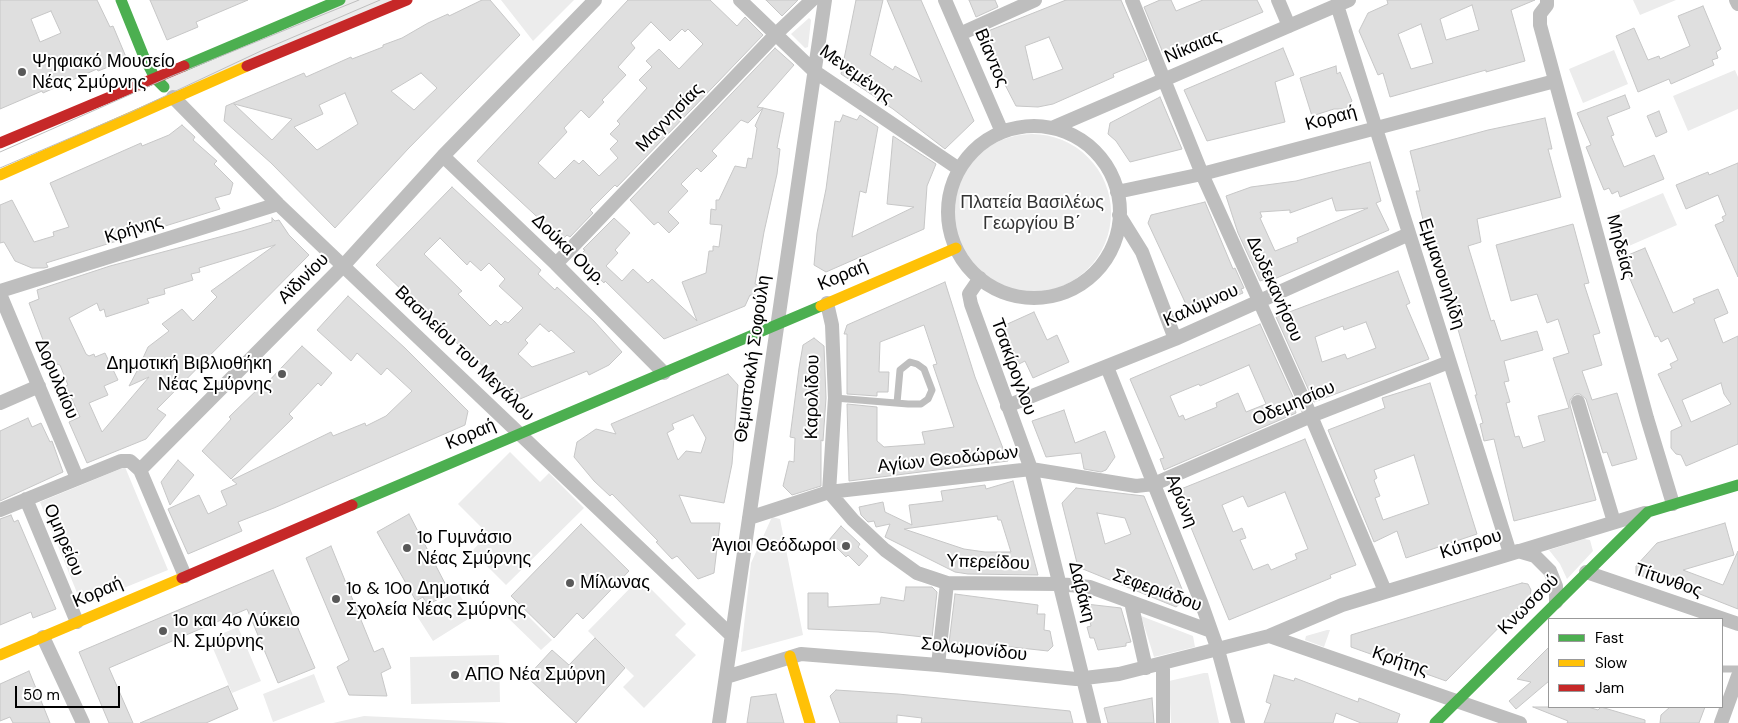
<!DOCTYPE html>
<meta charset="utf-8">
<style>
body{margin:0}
#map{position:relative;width:1738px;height:723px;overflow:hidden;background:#fff;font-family:"DM Sans",sans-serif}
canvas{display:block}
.legend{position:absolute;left:1548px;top:618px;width:175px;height:90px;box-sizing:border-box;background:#fff;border:1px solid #999;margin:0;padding:6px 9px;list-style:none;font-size:15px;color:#000}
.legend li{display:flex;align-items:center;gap:10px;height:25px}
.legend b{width:25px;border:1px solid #999}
.scale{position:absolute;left:15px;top:686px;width:105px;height:22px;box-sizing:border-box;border:2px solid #000;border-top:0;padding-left:6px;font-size:15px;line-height:18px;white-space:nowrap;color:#000;-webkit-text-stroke:4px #fff;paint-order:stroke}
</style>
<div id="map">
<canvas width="1738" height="723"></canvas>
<ul class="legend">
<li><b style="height:6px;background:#4caf50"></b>Fast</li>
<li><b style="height:6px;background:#ffc107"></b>Slow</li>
<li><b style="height:6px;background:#c62828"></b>Jam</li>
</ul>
<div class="scale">50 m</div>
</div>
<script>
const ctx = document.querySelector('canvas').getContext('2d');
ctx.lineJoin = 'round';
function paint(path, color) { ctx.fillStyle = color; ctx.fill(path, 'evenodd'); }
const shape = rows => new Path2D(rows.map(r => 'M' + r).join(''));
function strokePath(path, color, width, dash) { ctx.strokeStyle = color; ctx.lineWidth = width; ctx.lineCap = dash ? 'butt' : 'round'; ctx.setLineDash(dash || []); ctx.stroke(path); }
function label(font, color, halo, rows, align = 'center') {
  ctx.font = font + ' "DM Sans",sans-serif'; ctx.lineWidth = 4; ctx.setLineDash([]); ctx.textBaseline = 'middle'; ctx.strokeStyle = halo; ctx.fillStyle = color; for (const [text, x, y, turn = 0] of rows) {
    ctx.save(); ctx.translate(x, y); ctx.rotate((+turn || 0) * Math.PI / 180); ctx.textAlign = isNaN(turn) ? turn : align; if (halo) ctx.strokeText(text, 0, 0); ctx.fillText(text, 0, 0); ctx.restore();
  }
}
paint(shape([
 [346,0,399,0,174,93,158,79],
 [501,0,574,0,533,41],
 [1633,0,1676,0,1640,15],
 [809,18,811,20,808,47,805,48,791,34],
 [1614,50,1628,84,1583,103,1569,69],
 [1735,70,1738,77,1738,109,1688,131,1673,96],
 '953 213a79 79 0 1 1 158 0a79 79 0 1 1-158 0Z',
 [1663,193,1677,225,1622,249,1608,216],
 [510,452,540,482,549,473,584,508,506,585,472,551,488,534,458,504],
 [125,467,168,570,82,605,40,502],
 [772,517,780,519,803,635,741,652,751,563],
 [1584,539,1590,540,1593,551,1567,579,1560,564,1549,550],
 [640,578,686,624,675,635,696,655,644,708,623,687,634,676,588,631],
 [457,591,473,616,433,641,417,616],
 [516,604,552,640,541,650,505,615],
 [1141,616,1193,636,1195,647,1154,657],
 [238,627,261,681,232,693,209,639],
 [1327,630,1330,630,1324,647,1305,640,1306,636],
 [499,655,500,702,411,704,410,657],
 [1204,673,1208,673,1219,723,1171,723,1169,681],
 [314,674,325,702,273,722,263,694],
 [364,716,509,723,333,723]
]), '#ececec');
const building = shape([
 [0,0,97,0,110,27,113,26,126,57,120,59,121,62,98,71,97,69,43,93,42,91,0,109,0,0],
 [51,11,61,33,40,42,31,19,51,11],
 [150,0,248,0,196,22,198,27,167,40,150,0],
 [482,0,490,0,520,35,408,149,335,228,271,163,224,121,226,106,304,73,306,77,351,57,352,59,383,47,383,45,402,38,428,23,448,14,449,16,482,0],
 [421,73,437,88,414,110,391,91,421,73],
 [345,93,358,124,317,150,294,127,323,114,319,105,345,93],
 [234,104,292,119,272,140,234,104],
 [628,0,710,0,737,26,745,17,763,35,617,187,615,185,590,210,593,213,570,237,567,235,562,240,477,161,628,0],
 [651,22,670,41,682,29,685,32,688,29,703,44,679,69,659,49,646,61,652,67,639,80,647,88,617,121,620,124,610,134,618,141,610,149,618,158,599,176,583,160,579,164,574,160,555,179,538,163,567,132,564,128,581,110,589,118,604,102,602,100,626,75,618,67,635,48,631,43,651,22],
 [766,0,798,0,782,16,766,0],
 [856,0,883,0,870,55,893,70,895,66,922,82,887,0,921,0,974,121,945,149,893,109,841,74,856,0],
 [969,0,995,0,998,7,976,17,969,0],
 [1066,0,1121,0,1147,60,1113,74,1114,77,1053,104,1038,107,1016,106,1001,77,983,33,1066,0],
 [1049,37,1063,69,1033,80,1025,46,1049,37],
 [1160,0,1171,0,1176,11,1203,0,1257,0,1263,12,1165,53,1163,53,1144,7,1160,0],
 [1387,0,1535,0,1511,10,1525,61,1486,72,1486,70,1390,97,1383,73,1378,75,1359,31,1368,13,1388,4,1387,0],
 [1472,5,1479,30,1446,40,1440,19,1472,5],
 [1421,24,1433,63,1411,69,1398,34,1421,24],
 [1703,6,1721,49,1716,52,1718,58,1712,60,1714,65,1671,84,1669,79,1638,92,1616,36,1634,28,1648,60,1659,56,1660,59,1690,46,1678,16,1703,6],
 [775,48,794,65,757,107,763,108,748,123,741,120,712,151,717,156,701,172,697,168,681,184,688,191,668,212,679,223,669,233,658,222,654,225,630,200,775,48],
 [1283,48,1294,75,1275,82,1285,122,1207,141,1184,90,1283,48],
 [1336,66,1337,74,1340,72,1352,101,1345,109,1334,109,1312,116,1300,78,1336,66],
 [1625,95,1630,108,1607,117,1614,135,1611,136,1624,167,1654,155,1664,179,1620,197,1618,191,1612,194,1609,188,1604,190,1586,147,1591,145,1577,113,1625,95],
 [1160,97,1182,149,1130,162,1116,141,1108,134,1110,123,1160,97],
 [763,108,784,113,777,148,780,149,777,174,764,232,755,284,762,286,759,297,750,295,745,306,664,339,605,281,604,283,588,268,591,264,580,255,585,250,583,249,614,218,630,233,615,250,618,253,606,266,622,281,633,269,648,283,652,279,697,321,682,282,706,273,709,251,713,251,713,246,719,247,722,225,710,224,711,209,716,210,716,200,719,200,735,166,746,168,748,158,752,159,757,128,755,126,763,108],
 [1659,111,1667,132,1656,137,1647,116,1659,111],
 [843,115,857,120,860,115,878,127,866,193,860,191,852,237,914,207,887,204,893,136,936,164,927,186,924,229,826,272,814,265,817,233,826,189,835,121,840,122,843,115],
 [1545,118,1552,149,1548,149,1561,197,1477,219,1481,242,1468,246,1491,321,1494,320,1501,341,1537,331,1543,350,1504,361,1509,381,1504,382,1510,402,1506,403,1515,437,1519,436,1523,448,1545,441,1538,416,1569,408,1553,358,1569,353,1558,319,1547,323,1537,294,1511,301,1496,245,1573,224,1589,283,1584,284,1600,333,1593,335,1602,365,1582,371,1592,400,1617,393,1637,459,1612,466,1607,452,1603,453,1586,399,1580,394,1575,394,1570,400,1570,405,1596,500,1514,521,1494,439,1484,441,1480,424,1483,423,1475,395,1477,395,1433,243,1429,244,1416,191,1420,191,1410,151,1488,130,1545,118],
 [182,125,195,137,193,140,217,161,214,164,233,183,230,194,215,198,220,209,46,263,48,267,44,268,32,268,15,261,4,242,0,243,0,205,12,200,34,242,54,236,53,232,69,227,50,183,141,143,142,146,169,135,182,125],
 [1370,162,1381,201,1376,203,1389,230,1272,280,1271,277,1260,281,1238,233,1226,196,1251,187,1296,181,1370,162],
 [1332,198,1336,211,1368,208,1297,238,1298,242,1275,251,1260,218,1262,217,1260,212,1290,210,1290,213,1332,198],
 [1738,163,1738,277,1715,225,1724,221,1722,217,1726,215,1718,195,1686,209,1676,185,1708,172,1709,175,1738,163],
 [452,187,541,270,538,274,555,290,557,287,594,321,622,352,609,365,589,375,587,371,520,399,450,337,376,265,452,187],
 [440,238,467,265,470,261,481,271,489,263,505,279,499,286,523,308,508,323,505,321,501,325,496,320,490,326,458,294,462,291,424,254,440,238],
 [540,324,549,332,551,330,575,352,532,367,518,354,528,343,525,340,540,324],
 [1205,202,1233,269,1235,268,1244,288,1241,289,1243,293,1191,315,1148,223,1151,215,1205,202],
 [272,218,275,221,279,220,289,235,309,255,157,409,166,415,146,439,87,463,69,422,80,417,66,386,68,385,60,365,46,361,39,345,43,340,29,303,39,299,37,290,110,266,242,231,272,222,272,218],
 [275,245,211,291,217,297,193,321,182,309,162,324,169,331,148,347,143,358,147,362,137,371,129,386,149,377,102,432,89,403,108,395,104,386,118,380,105,353,95,357,94,354,89,356,86,354,69,318,97,303,100,311,104,309,106,317,149,303,147,299,165,294,164,289,193,280,191,274,200,272,199,268,275,245],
 [1645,248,1673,313,1695,303,1693,299,1718,289,1728,313,1714,319,1723,343,1738,336,1738,444,1686,466,1681,455,1676,454,1671,448,1671,431,1682,426,1658,374,1672,368,1670,364,1678,360,1668,338,1661,342,1658,336,1655,337,1621,258,1645,248],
 [1721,383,1724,394,1731,404,1691,422,1682,400,1721,383],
 [1398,271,1410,303,1406,305,1429,359,1314,402,1276,317,1398,271],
 [1366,322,1376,348,1347,359,1345,354,1322,362,1315,337,1343,326,1344,330,1366,322],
 [945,282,975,377,1008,461,849,481,847,404,877,407,877,441,884,447,925,444,922,432,954,427,933,365,937,364,924,325,880,342,879,372,889,372,888,392,877,392,877,396,847,394,847,334,844,334,847,325,945,282],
 [348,296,405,348,468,411,465,425,274,508,238,522,242,531,188,554,168,509,199,495,208,514,227,505,221,491,237,484,232,480,331,432,333,436,365,423,366,426,386,416,412,391,387,368,381,375,357,353,351,361,317,330,348,296],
 [1034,312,1047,340,1057,335,1069,362,1033,378,1025,361,1019,364,1003,326,1034,312],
 [1260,324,1298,408,1295,409,1296,413,1164,470,1160,459,1164,458,1130,379,1260,324],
 [1249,365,1266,404,1246,412,1238,393,1216,403,1217,407,1185,420,1183,415,1179,417,1170,396,1199,384,1200,386,1249,365],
 [814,338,824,346,826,398,823,441,821,440,821,486,792,495,783,486,789,461,794,462,795,438,790,437,799,368,803,345,814,338],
 [302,346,332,373,321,386,318,383,289,414,293,418,231,479,202,451,231,419,229,417,263,384,265,385,302,346],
 [728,374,738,385,732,464,724,503,679,495,691,523,720,523,714,573,698,579,677,556,672,559,656,542,658,541,612,494,610,496,594,481,574,457,577,442,596,429,616,434,611,424,728,374],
 [693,415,706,438,701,453,686,451,678,460,667,433,674,429,672,424,693,415],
 [1430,383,1477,534,1406,558,1397,531,1374,542,1328,430,1385,408,1382,398,1430,383],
 [1414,455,1429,504,1383,520,1375,498,1380,496,1374,480,1377,478,1374,470,1414,455],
 [1064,410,1075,443,1105,431,1115,457,1106,470,1101,472,1084,469,1081,453,1046,457,1032,421,1064,410],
 [28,418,32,427,41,423,50,442,52,441,63,472,0,501,0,431,28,418],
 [1305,439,1356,565,1330,575,1331,578,1229,620,1176,491,1305,439],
 [1285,492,1308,549,1295,554,1297,559,1271,570,1268,564,1253,570,1240,540,1246,538,1242,528,1233,532,1222,505,1243,496,1248,507,1285,492],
 [178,460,194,475,170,505,161,482,178,460],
 [1013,481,1038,575,968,574,955,572,885,537,890,524,876,527,874,521,868,522,861,515,859,507,883,502,885,512,912,525,909,505,943,501,941,491,985,485,986,489,1013,481],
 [997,516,998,520,1001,520,1011,552,985,552,964,549,904,529,997,516],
 [1076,488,1144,496,1186,599,1176,607,1078,567,1062,503,1076,488],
 [1097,513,1125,518,1131,534,1105,544,1097,513],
 [409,514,450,593,427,605,423,597,416,601,377,532,409,514],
 [11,515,14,522,18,520,56,609,33,618,31,612,0,625,0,519,11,515],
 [1725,523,1734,555,1683,570,1723,585,1738,551,1738,609,1677,585,1676,587,1636,574,1636,566,1657,543,1725,523],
 [581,524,629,571,583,619,577,613,554,638,511,596,581,524],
 [841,526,860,544,858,547,868,556,859,566,848,555,846,557,829,540,841,526],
 [331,546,374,652,383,648,391,668,381,673,387,696,349,695,337,667,349,660,306,558,331,546],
 [273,570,315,668,278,683,247,609,109,668,133,723,109,723,79,652,273,570],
 [1522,583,1528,584,1531,590,1530,596,1446,681,1351,647,1351,635,1522,583],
 [906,587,932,587,937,592,932,638,878,632,808,629,808,593,828,593,828,607,880,604,881,597,904,601,906,587],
 [955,594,1038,605,1037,614,1045,614,1044,630,1050,631,1053,646,1048,651,1002,646,1001,650,949,643,955,594],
 [1086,604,1121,608,1131,642,1126,643,1126,646,1098,650,1094,638,1090,638,1087,627,1091,626,1086,604],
 [595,638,625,668,576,723,527,677,552,650,569,665,595,638],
 [1549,647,1549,681,1516,709,1509,701,1531,682,1517,679,1549,647],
 [29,671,50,723,13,723,10,717,0,721,0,684,29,671],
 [1274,675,1294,681,1295,678,1358,702,1359,698,1400,714,1397,723,1361,723,1336,713,1333,723,1264,723,1271,704,1266,702,1274,675],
 [228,686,238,709,206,723,140,723,228,686],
 [836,690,898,694,1070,711,1073,723,921,723,922,718,897,715,897,723,840,723,830,696,836,690],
 [776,694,784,723,747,723,751,697,776,694],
 [1152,698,1154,723,1108,723,1104,708,1152,698],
 [1533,707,1588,707,1598,710,1601,707,1645,720,1645,723,1567,723,1568,721,1533,707],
 [1670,707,1705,707,1699,723,1660,723,1661,715,1670,707]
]);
paint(building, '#dfdfdf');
strokePath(building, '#c7c7c7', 1);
strokePath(shape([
 [835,398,908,404,921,404,928,399,932,390,924,369,917,364,910,362,900,370,897,403],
 [1722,669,1738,669]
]), '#bebebe', 7);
strokePath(shape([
 [740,0,814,71,959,169],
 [945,0,1002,132],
 [1132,0,1202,174,1311,416,1385,591],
 [1278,0,1289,26],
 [1547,0,1547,5,1540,14,1540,25,1647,418,1673,504],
 [1736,0,1738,4],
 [1337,5,1510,553],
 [960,34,1035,0],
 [173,97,278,204,732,636],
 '948 212a86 86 0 1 1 172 0a86 86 0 1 1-172 0Z',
 [1052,128,1349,0],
 [443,156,556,264,664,373],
 [1117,192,1202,174,1555,81],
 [1119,215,1142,252,1175,339],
 [556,264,776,34,812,0],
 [980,278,969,294,971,304,1031,469,1094,723],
 [0,291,278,204],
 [0,294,77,478],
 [827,303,832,325,835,398,829,492,853,520,885,550,917,573,947,583,1059,584,1090,587,1211,631],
 [1107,367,1201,602,1218,650,1238,723],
 [1578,402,1614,522],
 [0,403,39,386],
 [1007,406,1175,339,1409,234],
 [140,470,185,576],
 [26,499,77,622],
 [0,510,121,461,130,461,140,470,344,265,443,156,595,0],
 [749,518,829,492,1031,469,1136,486,1154,484,1311,416,1449,362],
 [1518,551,1535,556,1550,571,1556,586,1556,602],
 [1586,572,1738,624],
 [1131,602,1146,668],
 [1269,636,1520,723],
 [43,637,83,723],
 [938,665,947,583],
 [726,677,801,654,938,665,1076,679,1119,674,1269,636,1342,605,1645,513],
 [719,723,825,0],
 [1163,723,1163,664],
 [1721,723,1738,676]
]), '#bebebe', 14);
strokePath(shape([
 [121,0,144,57,155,78,164,87],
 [184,66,340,0],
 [352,505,821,306],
 [1435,723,1648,512,1738,485]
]), '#4caf50', 11);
strokePath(shape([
 [0,175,247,66],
 [821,306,956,248],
 [0,655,182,578],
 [790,656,810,723]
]), '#ffc107', 11);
strokePath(shape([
 [247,66,407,0],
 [0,143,184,66],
 [182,578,352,505]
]), '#c62828', 11);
strokePath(shape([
 [0,152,172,76,359,0],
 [0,168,131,112,263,50,380,0]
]), '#bebebe', 1);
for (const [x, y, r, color] of [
 [22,72,5,"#595959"],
 [282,374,5,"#595959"],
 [846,546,5,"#595959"],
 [407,548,5,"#595959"],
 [570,583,5,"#595959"],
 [336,599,5,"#595959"],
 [163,631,5,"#595959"],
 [455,675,5,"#595959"]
]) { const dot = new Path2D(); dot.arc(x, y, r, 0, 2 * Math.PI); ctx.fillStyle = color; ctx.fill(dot); strokePath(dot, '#fff', 2); }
label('18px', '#000', '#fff', [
 ["Νίκαιας",1193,47,-23],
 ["Βίαντος",991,58,67],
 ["Μενεμένης",856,75,36],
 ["Μαγνησίας",670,118,-46],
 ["Κοραή",1331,119,-15],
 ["Κρήνης",134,230,-17],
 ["Μηδείας",1620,247,75],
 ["Δούκα Ουρ.",568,250,44],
 ["Εμμανουηλίδη",1441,274,72],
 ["Κοραή",843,276,-23],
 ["Αϊδινίου",304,279,-45],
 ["Δωδεκανήσου",1274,289,66],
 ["Καλύμνου",1201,306,-24],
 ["Βασιλείου του Μεγάλου",464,354,44],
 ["Θεμιστοκλή Σοφούλη",753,359,-82],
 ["Τσακίρογλου",1013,367,70],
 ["Δορυλαίου",56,379,67],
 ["Καρολίδου",813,397,-89],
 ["Οδεμησίου",1294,404,-23],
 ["Κοραή",471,435,-23],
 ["Αγίων Θεοδώρων",948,460,-6],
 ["Αρώνη",1181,501,68],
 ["Ομηρείου",63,540,67],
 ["Κύπρου",1471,545,-17],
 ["Υπερείδου",988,563,2],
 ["Τίτυνθος",1668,581,19],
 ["Σεφεριάδου",1157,591,20],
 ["Δαβάκη",1081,592,76],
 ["Κοραή",98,593,-23],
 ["Κνωσσού",1529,605,-45],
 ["Σολωμονίδου",974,650,6],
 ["Κρήτης",1400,662,19]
]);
label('18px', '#000', '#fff', [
 ["Ψηφιακό Μουσείο",32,62],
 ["Νέας Σμύρνης",32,83],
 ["Δημοτική Βιβλιοθήκη",272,364,"right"],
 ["Νέας Σμύρνης",272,385,"right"],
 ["1ο Γυμνάσιο",417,538],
 ["Νέας Σμύρνης",417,559],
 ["Άγιοι Θεόδωροι",836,546,"right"],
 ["Μίλωνας",580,583],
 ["1ο & 10ο Δημοτικά",346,589],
 ["Σχολεία Νέας Σμύρνης",346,610],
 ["1ο και 4ο Λύκειο",173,621],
 ["Ν. Σμύρνης",173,642],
 ["ΑΠΟ Νέα Σμύρνη",465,675]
], 'left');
label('18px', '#333', '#fff', [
 ["Πλατεία Βασιλέως",1032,203],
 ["Γεωργίου Β΄",1032,224]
]);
</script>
